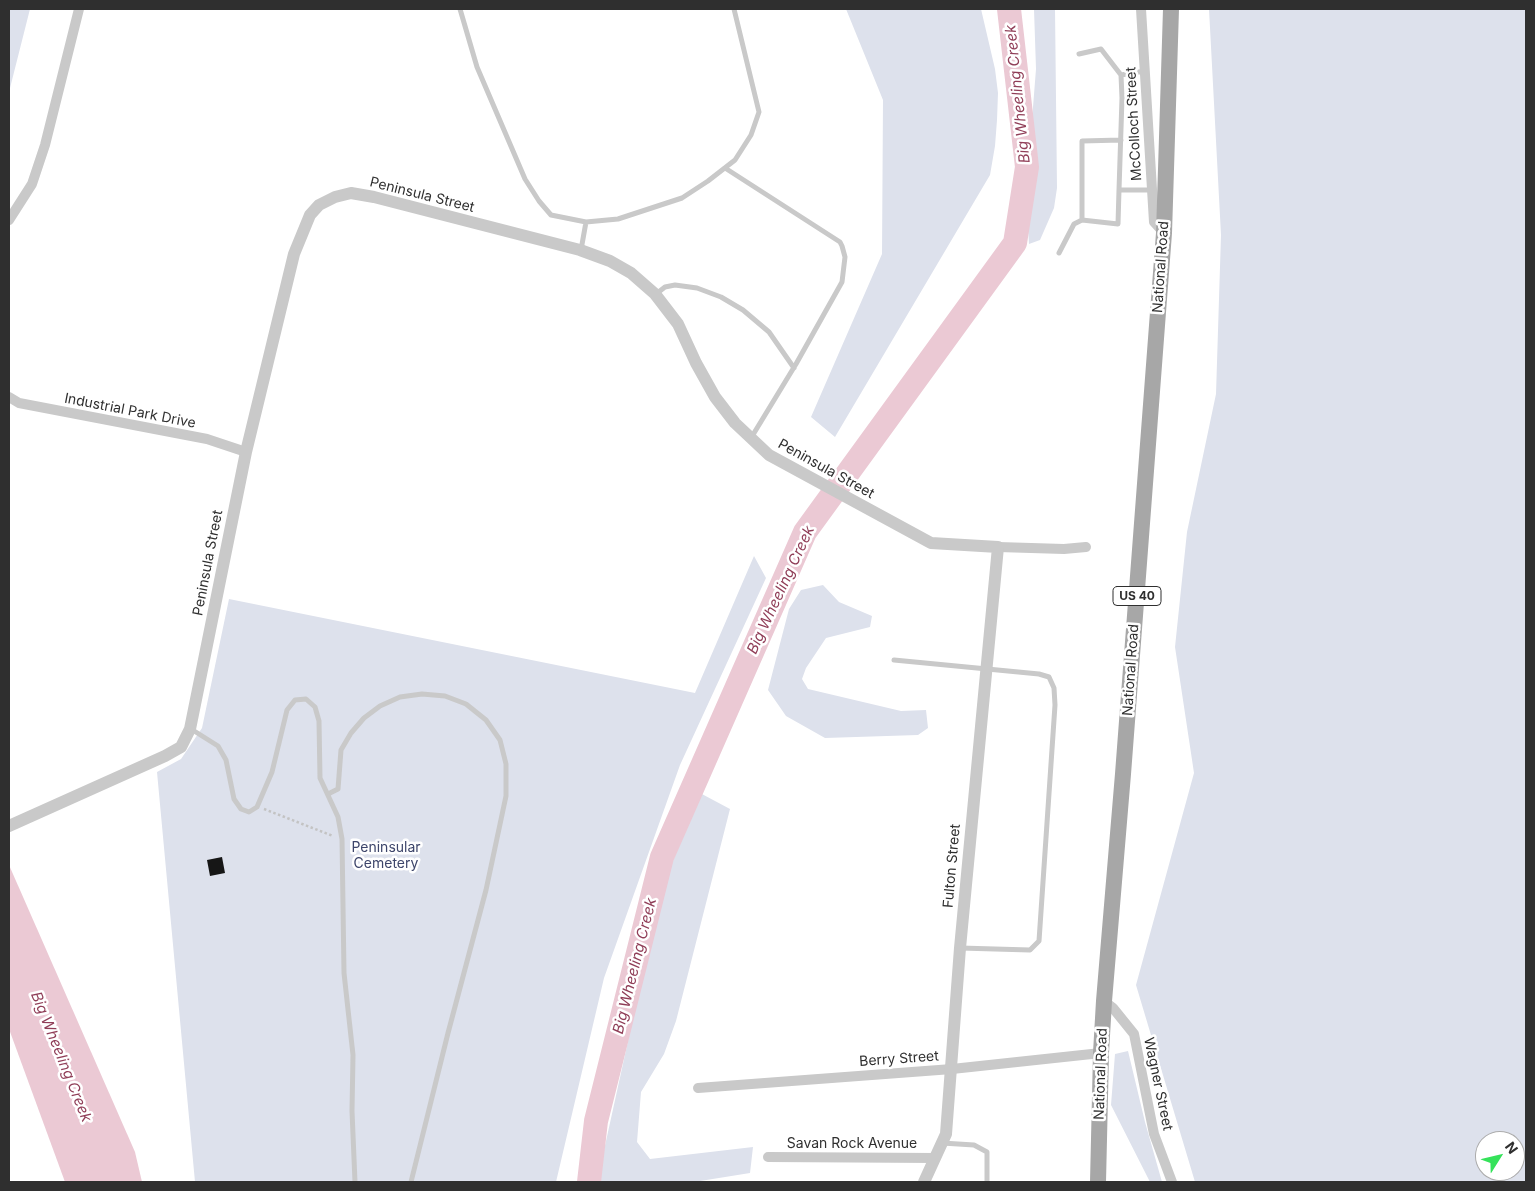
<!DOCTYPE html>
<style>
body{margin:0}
#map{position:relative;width:1535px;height:1191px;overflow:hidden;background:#fff;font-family:Inter,sans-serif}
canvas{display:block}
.frame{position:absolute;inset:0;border:10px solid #2f2f2f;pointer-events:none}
.north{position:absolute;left:1475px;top:1131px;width:50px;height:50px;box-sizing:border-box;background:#fff;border:1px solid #acacac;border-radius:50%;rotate:54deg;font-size:14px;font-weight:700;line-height:20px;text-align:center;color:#2f2f2f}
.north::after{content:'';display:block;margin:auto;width:18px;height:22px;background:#35e25a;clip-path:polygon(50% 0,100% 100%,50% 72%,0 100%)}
</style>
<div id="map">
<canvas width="1535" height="1191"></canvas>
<div class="frame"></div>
<div class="north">N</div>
</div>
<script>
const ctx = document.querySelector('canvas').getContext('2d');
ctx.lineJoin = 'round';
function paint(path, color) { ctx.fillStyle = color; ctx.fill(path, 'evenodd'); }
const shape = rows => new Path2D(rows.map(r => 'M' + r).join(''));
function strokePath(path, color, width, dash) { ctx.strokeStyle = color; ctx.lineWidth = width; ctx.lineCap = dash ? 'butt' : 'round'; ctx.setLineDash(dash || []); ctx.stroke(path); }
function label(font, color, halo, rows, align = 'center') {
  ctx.font = font + ' Inter,sans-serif'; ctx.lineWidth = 5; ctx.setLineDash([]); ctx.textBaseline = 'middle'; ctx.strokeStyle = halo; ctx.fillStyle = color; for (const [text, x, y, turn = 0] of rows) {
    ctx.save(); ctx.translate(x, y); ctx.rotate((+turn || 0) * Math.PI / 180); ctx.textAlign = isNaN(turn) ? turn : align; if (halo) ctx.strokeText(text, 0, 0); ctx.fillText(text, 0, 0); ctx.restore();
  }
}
paint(shape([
 [9,9,30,9,9,92],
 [846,9,981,9,995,69,998,93,997,120,995,146,990,175,835,437,811,417,882,254,883,100],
 [1034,9,1055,9,1057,188,1054,208,1040,240,1029,244,1026,196,1036,69],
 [1209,9,1526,9,1526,1182,1195,1182,1136,985,1194,773,1175,647,1187,532,1216,394,1221,235],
 [1485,1141,1515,1141,1515,1171,1485,1171],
 [754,556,766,578,680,765,604,978,556,1182,195,1182,157,772,181,759,202,728,229,599,695,693],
 [823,585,839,602,872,616,870,627,826,638,806,668,802,679,808,689,901,711,926,710,928,728,918,735,825,738,786,716,768,690,789,609,801,590],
 [700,793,730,809,676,1021,664,1054,641,1092,637,1142,650,1159,753,1147,750,1173,694,1182,597,1182,661,891],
 [1128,1051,1145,1122,1162,1182,1150,1182,1111,1105,1115,1054]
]), '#dde1ec');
paint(shape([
 [9,865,135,1152,142,1182,65,1182,9,1029]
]), '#ebc9d4');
strokePath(shape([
 [589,1182,596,1121,662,857,805,532,1015,243,1027,167,1009,9]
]), '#ebc9d4', 24);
paint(shape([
 [222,857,225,873,210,876,207,860]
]), '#161616');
strokePath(shape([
 [264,809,333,836]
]), '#c3c3c3', 2.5, [2.5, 2.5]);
strokePath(shape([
 [460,9,477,67,525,179,539,201,551,215,586,222,618,219,682,198,708,181,735,160,751,135,759,112,734,9],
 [1079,54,1101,49,1121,75],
 [1145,71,1121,75,1122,98,1119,190,1152,190],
 [725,168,840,242,842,246,845,257,842,282,796,364,751,438],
 [1119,190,1118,224,1082,220,1082,141,1121,140],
 [581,250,586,222],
 [1059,253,1074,224,1082,220],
 [656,294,665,287,675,285,697,288,721,297,743,310,769,332,794,368],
 [894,660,1039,674,1049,677,1054,688,1055,705,1039,941,1030,950,960,948],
 [191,729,218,746,226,760,234,799,241,809,249,812,257,807,272,772,287,710,295,700,306,699,315,707,319,721,320,778,338,817,342,839,344,973,353,1055,352,1111,355,1182],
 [328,794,338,789,341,750,351,733,364,718,380,706,400,697,422,694,445,696,466,704,486,720,500,740,506,764,506,796,486,890,448,1033,411,1182],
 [942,1143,974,1145,987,1152,987,1182]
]), '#c9c9c9', 5);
strokePath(shape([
 [1141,9,1154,222,1164,233],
 [9,220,32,184,45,145,79,9],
 [9,397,19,403,207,439,246,452],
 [998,547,1064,549,1086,547],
 [1104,1001,1113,1008,1134,1034,1154,1134,1172,1182],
 [698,1088,952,1069,1101,1053],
 [768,1157,935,1158]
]), '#c9c9c9', 10);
strokePath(shape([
 [9,826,165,756,181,747,190,729,246,452,294,254,310,215,319,205,335,197,351,193,374,197,580,250,610,261,631,273,655,294,678,324,696,363,715,397,735,423,769,455,931,543,998,547,960,948,946,1134,924,1182]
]), '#c9c9c9', 12);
strokePath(shape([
 [1098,1182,1101,1053,1104,1001,1123,774,1164,233,1171,9]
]), '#a7a7a7', 16);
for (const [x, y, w] of [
 [1137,596,48]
]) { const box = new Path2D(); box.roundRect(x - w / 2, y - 9.5, w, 19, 4); ctx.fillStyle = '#fff'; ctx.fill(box); strokePath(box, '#2f2f2f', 1); }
label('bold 12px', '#2f2f2f', null, [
 ["US 40",1137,596]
]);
label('14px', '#2f2f2f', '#fff', [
 ["McColloch Street",1134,124,-93],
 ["Peninsula Street",422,195,14],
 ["National Road",1161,267,-86],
 ["Industrial Park Drive",130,411,11],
 ["Peninsula Street",826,469,29],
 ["Peninsula Street",208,563,-79],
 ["National Road",1131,670,-86],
 ["Fulton Street",952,866,-85],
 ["Berry Street",899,1059,-4],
 ["National Road",1101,1074,-88],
 ["Wagner Street",1158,1084,78],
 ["Savan Rock Avenue",852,1144]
]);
label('14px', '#3d456a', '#fff', [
 ["Peninsular",386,848],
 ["Cemetery",386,864]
]);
label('italic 15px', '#903e58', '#fff', [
 ["Big Wheeling Creek",1018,94,-96],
 ["Big Wheeling Creek",781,590,-65],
 ["Big Wheeling Creek",635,966,-76],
 ["Big Wheeling Creek",61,1057,68]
]);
</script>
